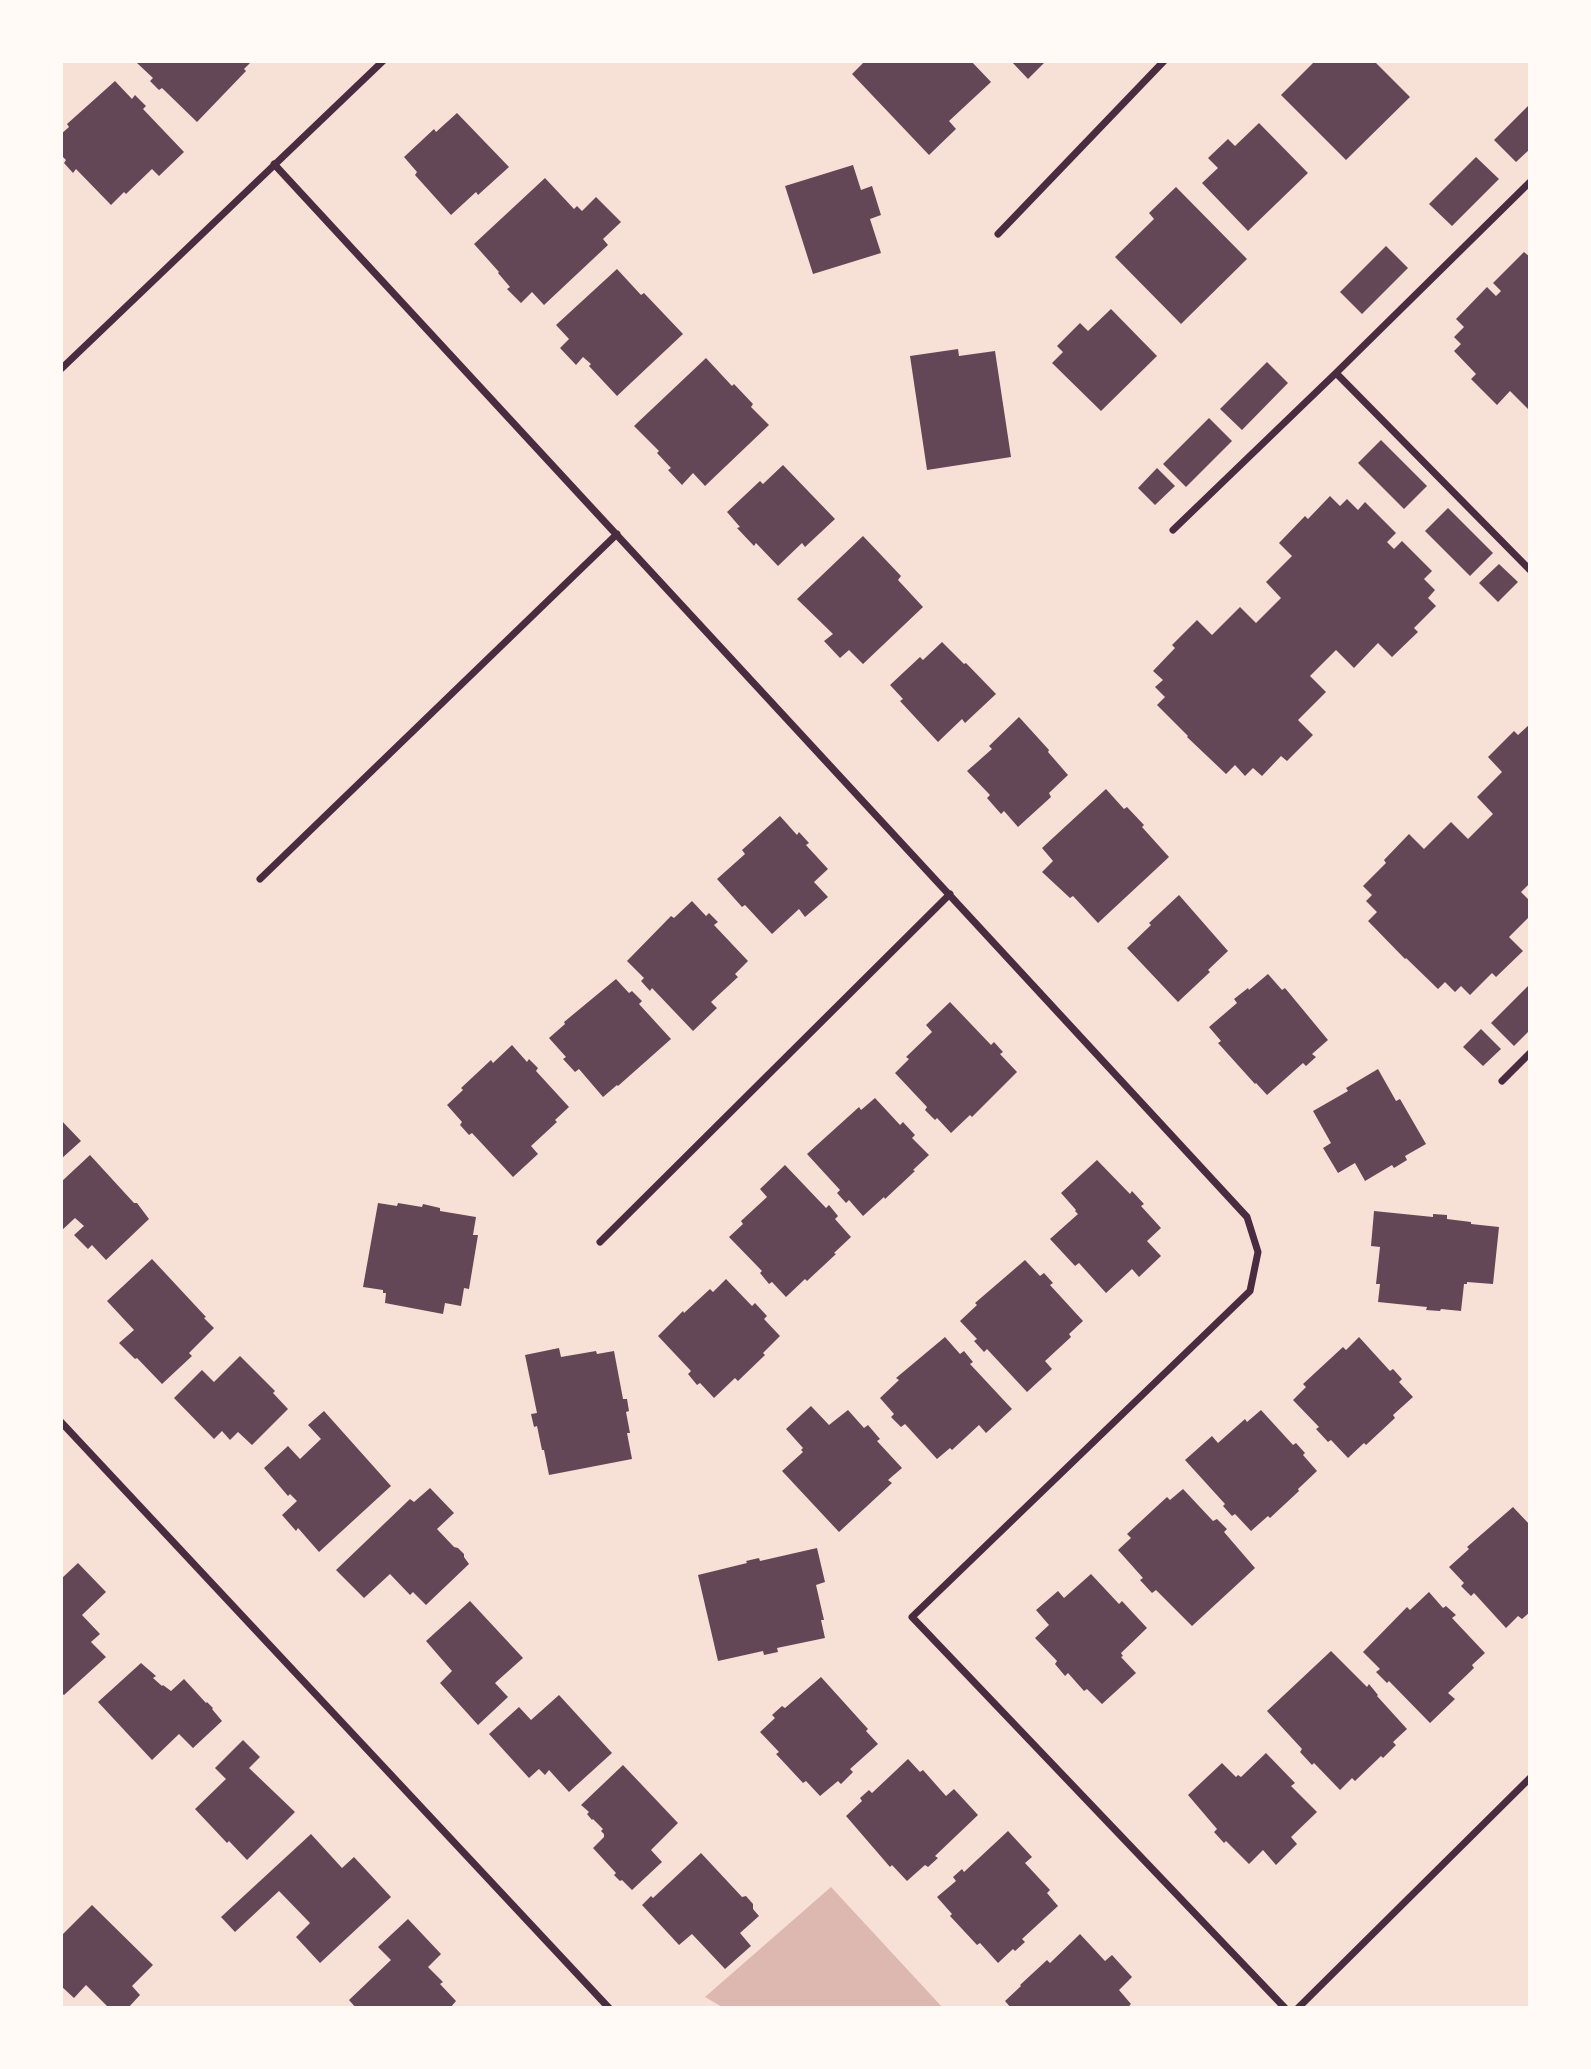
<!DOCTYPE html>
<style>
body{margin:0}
#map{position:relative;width:1591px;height:2069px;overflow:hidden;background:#f7e1d7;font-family:"Varela Round",sans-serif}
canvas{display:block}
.frame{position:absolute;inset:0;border:63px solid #fffaf5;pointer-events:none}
</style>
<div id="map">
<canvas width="1591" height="2069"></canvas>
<div class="frame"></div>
</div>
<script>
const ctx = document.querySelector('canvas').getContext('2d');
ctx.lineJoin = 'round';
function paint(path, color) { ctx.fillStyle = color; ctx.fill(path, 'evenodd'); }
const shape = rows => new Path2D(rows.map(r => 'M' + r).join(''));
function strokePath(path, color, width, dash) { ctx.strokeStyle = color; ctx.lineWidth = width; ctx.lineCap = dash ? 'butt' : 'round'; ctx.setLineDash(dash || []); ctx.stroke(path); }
paint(shape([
 [831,1887,943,2008,724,2008,705,1997]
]), '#dcb8b0');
paint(shape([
 [138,61,252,61,244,69,246,71,197,122,162,88,159,90,150,81,153,78,137,63],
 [865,61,971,61,991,82,949,121,956,129,929,155,852,74],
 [1011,61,1046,61,1028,79],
 [1315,61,1374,61,1410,97,1346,160,1281,95],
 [115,81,132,99,135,95,146,106,143,109,184,152,159,176,152,169,126,194,124,192,111,205,76,169,73,173,64,163,66,160,61,155,61,134,69,127,67,124],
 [1530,104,1530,149,1516,162,1494,140],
 [457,113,509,167,478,195,476,192,451,215,415,175,417,172,404,157,434,129,436,132],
 [1259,123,1308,173,1248,231,1202,183,1218,168,1208,158,1228,139,1235,146],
 [1476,157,1499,179,1452,226,1429,204],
 [853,165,861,190,872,186,881,215,870,219,881,253,813,274,785,186],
 [545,178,574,209,577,206,582,211,596,197,621,222,603,239,608,245,544,305,532,292,521,303,507,289,510,287,498,273,499,272,474,244],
 [1176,187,1247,259,1181,324,1115,257,1154,219,1149,213],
 [1386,246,1408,268,1362,314,1340,292],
 [1524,252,1530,257,1530,411,1510,391,1497,405,1471,379,1476,374,1454,351,1461,344,1454,337,1464,327,1456,319,1487,287,1496,296,1501,291,1493,283],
 [617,269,641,295,644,293,683,334,617,396,589,366,591,364,583,357,576,365,560,348,569,339,556,325],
 [1111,309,1157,356,1101,411,1052,363,1063,352,1057,346,1080,323,1088,331],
 [958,349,959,356,995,351,1011,457,927,470,910,356],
 [706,358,732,386,734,384,753,404,751,407,769,425,705,486,693,473,682,485,668,470,671,468,657,453,659,451,634,426],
 [1267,362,1288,383,1242,430,1220,409],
 [1209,418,1232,441,1186,487,1163,464],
 [1381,440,1427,486,1404,509,1358,463],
 [783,465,835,519,805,547,802,543,778,566,756,543,754,546,737,528,740,527,727,512,760,481,763,484],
 [1157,468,1175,486,1155,505,1138,488],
 [1330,496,1340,506,1347,499,1358,510,1365,502,1396,533,1387,542,1394,549,1402,541,1432,571,1424,579,1435,590,1428,598,1436,606,1414,628,1418,632,1392,657,1378,643,1354,668,1336,650,1310,676,1326,692,1298,720,1313,735,1287,761,1281,756,1262,776,1253,768,1245,776,1235,765,1226,774,1187,737,1188,736,1157,705,1165,697,1155,687,1163,680,1153,671,1175,648,1172,645,1197,620,1212,635,1240,607,1256,623,1281,598,1266,582,1292,556,1279,543,1305,516,1308,519],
 [1448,508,1493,553,1470,576,1425,531],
 [863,536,901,576,898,580,923,607,863,664,849,650,840,658,824,641,833,634,797,599],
 [1499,564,1518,582,1498,602,1479,583],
 [942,642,964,664,966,663,996,694,965,723,962,719,938,742,900,701,903,699,890,685,920,657,923,660],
 [1019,717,1049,750,1048,752,1068,775,1049,793,1051,797,1018,827,1004,811,1001,814,987,798,990,795,967,771,992,749,989,746],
 [1530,724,1530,883,1521,892,1530,901,1530,916,1509,937,1523,951,1496,977,1492,973,1470,995,1461,986,1455,992,1445,982,1438,989,1406,958,1405,959,1368,921,1377,912,1366,901,1372,895,1363,886,1386,863,1384,860,1409,834,1424,849,1451,822,1468,839,1493,814,1477,797,1502,772,1488,757,1514,731,1518,735],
 [1106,789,1124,809,1127,807,1144,825,1142,827,1169,857,1098,923,1073,896,1070,898,1042,872,1053,861,1042,848],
 [780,816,797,835,799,832,809,843,806,845,828,869,814,882,828,897,805,917,799,909,772,934,745,905,742,907,717,879,745,854,742,850],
 [1179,895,1228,951,1208,970,1210,972,1178,1002,1127,948,1151,925,1149,923],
 [692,901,706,916,709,913,718,922,714,925,748,961,735,974,738,977,711,1002,717,1008,693,1031,652,988,650,991,641,981,644,978,627,961,671,916,674,918],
 [1268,974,1282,990,1285,988,1328,1040,1312,1054,1316,1057,1306,1066,1303,1063,1267,1095,1256,1083,1255,1084,1218,1043,1221,1041,1209,1027,1237,1003,1234,999,1248,988,1249,990],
 [616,979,629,993,632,991,642,1001,639,1004,671,1039,618,1086,617,1085,603,1097,579,1069,575,1072,563,1059,566,1057,549,1038,565,1024,564,1022],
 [1530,984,1530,1030,1514,1046,1491,1023],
 [950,1002,991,1045,994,1042,1003,1052,1000,1054,1017,1072,972,1117,970,1115,951,1133,937,1118,935,1120,925,1110,927,1107,895,1073,909,1059,906,1057,932,1032,926,1025],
 [1481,1029,1501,1049,1483,1066,1463,1047],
 [512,1045,527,1062,529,1059,538,1068,536,1071,569,1107,555,1120,557,1122,531,1146,538,1154,513,1177,472,1133,469,1135,460,1125,462,1122,447,1105,463,1090,461,1088,491,1060,493,1063],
 [1378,1069,1396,1101,1400,1099,1426,1144,1405,1156,1407,1160,1394,1168,1392,1165,1365,1181,1355,1163,1338,1173,1323,1148,1331,1143,1313,1111,1348,1091,1346,1088],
 [875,1098,900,1125,903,1122,915,1135,912,1138,929,1155,913,1170,915,1171,885,1199,884,1197,863,1216,849,1200,846,1203,837,1193,840,1190,807,1154,859,1107,861,1110],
 [61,1120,81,1141,61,1159],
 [90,1155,134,1203,137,1203,149,1219,106,1260,92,1245,88,1249,74,1235,84,1226,75,1218,61,1231,61,1182],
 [1097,1160,1130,1194,1132,1191,1144,1204,1141,1206,1161,1228,1147,1241,1161,1256,1139,1277,1132,1269,1106,1293,1079,1263,1075,1266,1050,1239,1078,1214,1075,1211,1076,1210,1061,1193],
 [785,1165,826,1208,829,1205,838,1216,835,1219,851,1237,834,1253,836,1254,807,1281,805,1279,786,1297,772,1282,769,1284,760,1273,762,1271,729,1237,743,1224,741,1221,767,1197,760,1189],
 [378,1203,397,1206,398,1203,422,1207,423,1204,440,1208,440,1211,476,1217,473,1235,478,1235,469,1289,464,1288,461,1306,445,1303,443,1314,385,1303,386,1293,383,1293,383,1290,363,1287],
 [1374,1211,1433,1217,1433,1214,1447,1215,1447,1219,1471,1222,1471,1224,1499,1227,1493,1284,1467,1282,1467,1284,1464,1284,1461,1311,1441,1309,1440,1311,1426,1310,1427,1307,1378,1302,1380,1284,1376,1284,1380,1247,1371,1246],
 [152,1259,206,1317,204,1318,214,1328,189,1353,192,1356,162,1384,137,1358,135,1359,119,1343,134,1330,107,1301],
 [1025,1260,1040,1276,1044,1273,1053,1283,1050,1285,1083,1321,1069,1334,1071,1337,1045,1361,1052,1369,1027,1392,987,1349,984,1352,974,1341,977,1339,960,1321,977,1305,975,1303],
 [726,1279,752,1306,755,1303,767,1316,764,1319,780,1336,763,1353,765,1355,738,1381,735,1378,714,1398,700,1383,697,1385,688,1374,691,1371,658,1336,683,1311,684,1313,710,1289,713,1292],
 [945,1337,960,1354,964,1351,973,1362,970,1364,1012,1409,986,1433,979,1425,952,1450,950,1448,937,1459,905,1424,901,1427,891,1417,894,1414,880,1398,899,1380,896,1378],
 [1359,1337,1390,1371,1393,1369,1402,1379,1399,1382,1413,1397,1393,1415,1395,1418,1366,1445,1364,1443,1348,1458,1331,1440,1328,1442,1316,1429,1319,1427,1293,1400,1306,1387,1303,1384,1343,1347,1346,1350],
 [559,1348,561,1357,596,1351,597,1354,614,1351,623,1399,627,1399,629,1411,626,1412,630,1433,627,1433,632,1459,549,1475,544,1450,542,1450,537,1426,534,1427,531,1414,537,1413,525,1355],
 [240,1356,275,1391,273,1393,288,1409,252,1445,238,1432,230,1440,222,1431,214,1439,174,1398,202,1370,214,1382],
 [811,1406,829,1425,848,1410,864,1428,868,1425,880,1439,877,1441,902,1468,888,1480,892,1483,839,1532,782,1471,803,1452,801,1450,803,1448,786,1429],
 [1261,1410,1293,1445,1296,1443,1305,1453,1303,1455,1317,1471,1298,1489,1299,1491,1270,1518,1268,1516,1251,1531,1235,1514,1232,1516,1223,1506,1225,1504,1185,1460,1212,1436,1218,1443,1245,1419,1247,1422],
 [324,1411,391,1486,319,1552,298,1528,296,1531,282,1515,297,1501,290,1494,288,1496,264,1468,288,1446,300,1459,321,1439,308,1425],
 [430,1488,454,1513,437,1529,454,1547,458,1548,464,1554,464,1557,469,1564,426,1605,413,1592,410,1595,390,1574,364,1598,336,1570,410,1499,414,1502],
 [1183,1489,1213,1521,1217,1519,1227,1529,1224,1532,1255,1568,1192,1626,1156,1590,1152,1593,1140,1580,1143,1578,1118,1550,1131,1538,1127,1534,1167,1497,1170,1500],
 [1513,1507,1530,1525,1530,1612,1522,1619,1518,1616,1506,1628,1474,1593,1471,1596,1461,1586,1464,1583,1449,1567,1469,1549,1467,1547],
 [817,1548,825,1582,816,1585,824,1620,821,1620,825,1638,777,1648,778,1652,764,1655,763,1651,718,1661,698,1575,747,1563,746,1561,759,1558,760,1561],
 [78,1563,106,1592,82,1615,100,1634,91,1642,106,1657,64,1695,61,1693,61,1579],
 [1091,1574,1119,1604,1122,1601,1147,1628,1121,1653,1123,1656,1121,1657,1136,1673,1102,1704,1087,1689,1084,1691,1068,1673,1065,1676,1055,1664,1057,1661,1035,1638,1049,1625,1036,1610,1058,1591,1064,1598],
 [1429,1592,1443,1608,1446,1606,1456,1615,1452,1618,1485,1653,1472,1665,1474,1668,1448,1693,1455,1699,1430,1723,1389,1681,1387,1683,1376,1672,1380,1669,1363,1652,1407,1607,1410,1610],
 [470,1601,523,1658,495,1683,508,1697,478,1725,440,1683,452,1671,426,1641],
 [1331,1651,1367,1687,1369,1684,1378,1695,1377,1696,1407,1729,1393,1742,1396,1745,1383,1758,1381,1756,1355,1781,1352,1778,1340,1790,1314,1763,1312,1765,1300,1752,1302,1749,1267,1711],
 [141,1663,156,1676,153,1678,162,1686,163,1685,171,1691,184,1679,206,1703,207,1702,213,1708,212,1709,222,1721,193,1748,179,1734,152,1760,98,1702],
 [821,1677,868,1729,866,1731,878,1744,850,1769,853,1772,841,1784,838,1781,820,1796,806,1781,803,1783,776,1754,779,1752,760,1732,775,1718,772,1715,782,1706,785,1708],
 [559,1695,612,1753,569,1792,549,1770,545,1775,539,1769,529,1778,489,1734,519,1707,531,1720],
 [243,1740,260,1757,249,1768,295,1812,247,1860,229,1841,227,1843,195,1809,226,1779,215,1768],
 [1266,1753,1295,1783,1291,1786,1317,1812,1291,1837,1297,1844,1276,1865,1263,1850,1249,1864,1226,1841,1224,1843,1214,1832,1217,1829,1188,1795,1222,1763,1236,1777,1238,1775,1241,1777],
 [908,1759,920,1772,923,1770,946,1796,954,1789,978,1815,935,1856,938,1858,928,1867,925,1865,907,1881,892,1865,890,1867,846,1816,862,1801,860,1798,869,1790,872,1793],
 [623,1765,678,1823,651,1850,662,1862,632,1890,622,1880,620,1881,614,1875,616,1873,593,1848,604,1837,604,1834,601,1831,603,1829,593,1819,592,1820,587,1814,589,1812,581,1805],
 [1008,1831,1032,1857,1025,1863,1050,1890,1047,1893,1058,1906,1022,1939,1025,1942,1015,1951,1013,1949,998,1963,980,1943,977,1945,950,1916,952,1914,937,1897,956,1881,953,1877,962,1869,964,1872],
 [311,1834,342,1868,354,1857,391,1897,320,1963,296,1937,310,1923,279,1891,235,1932,221,1917],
 [701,1853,742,1897,746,1896,753,1904,753,1909,759,1916,740,1933,751,1946,725,1969,692,1934,679,1945,642,1905,651,1896,653,1898],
 [92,1905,153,1965,132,1986,140,1995,128,2008,109,2008,86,1985,74,1998,61,1986,61,1936],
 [408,1919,441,1954,428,1967,443,1982,440,1984,456,2001,450,2008,356,2008,349,2000,391,1960,378,1947],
 [1080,1934,1105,1961,1112,1955,1132,1977,1119,1990,1131,2004,1127,2008,1011,2008,1005,2001,1021,1986,1020,1985,1047,1960,1050,1963]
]), '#644757');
strokePath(shape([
 [274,164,1247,1217,1258,1252,1250,1291,912,1617,1285,2008],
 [998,234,1164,61],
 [61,369,383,61],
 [1336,373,1530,570],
 [1173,530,1336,373,1530,182],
 [260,879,617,534],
 [1502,1081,1530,1053],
 [600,1242,950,894],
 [61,1422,609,2008],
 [1298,2008,1530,1778]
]), '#4a2c40', 7);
</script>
